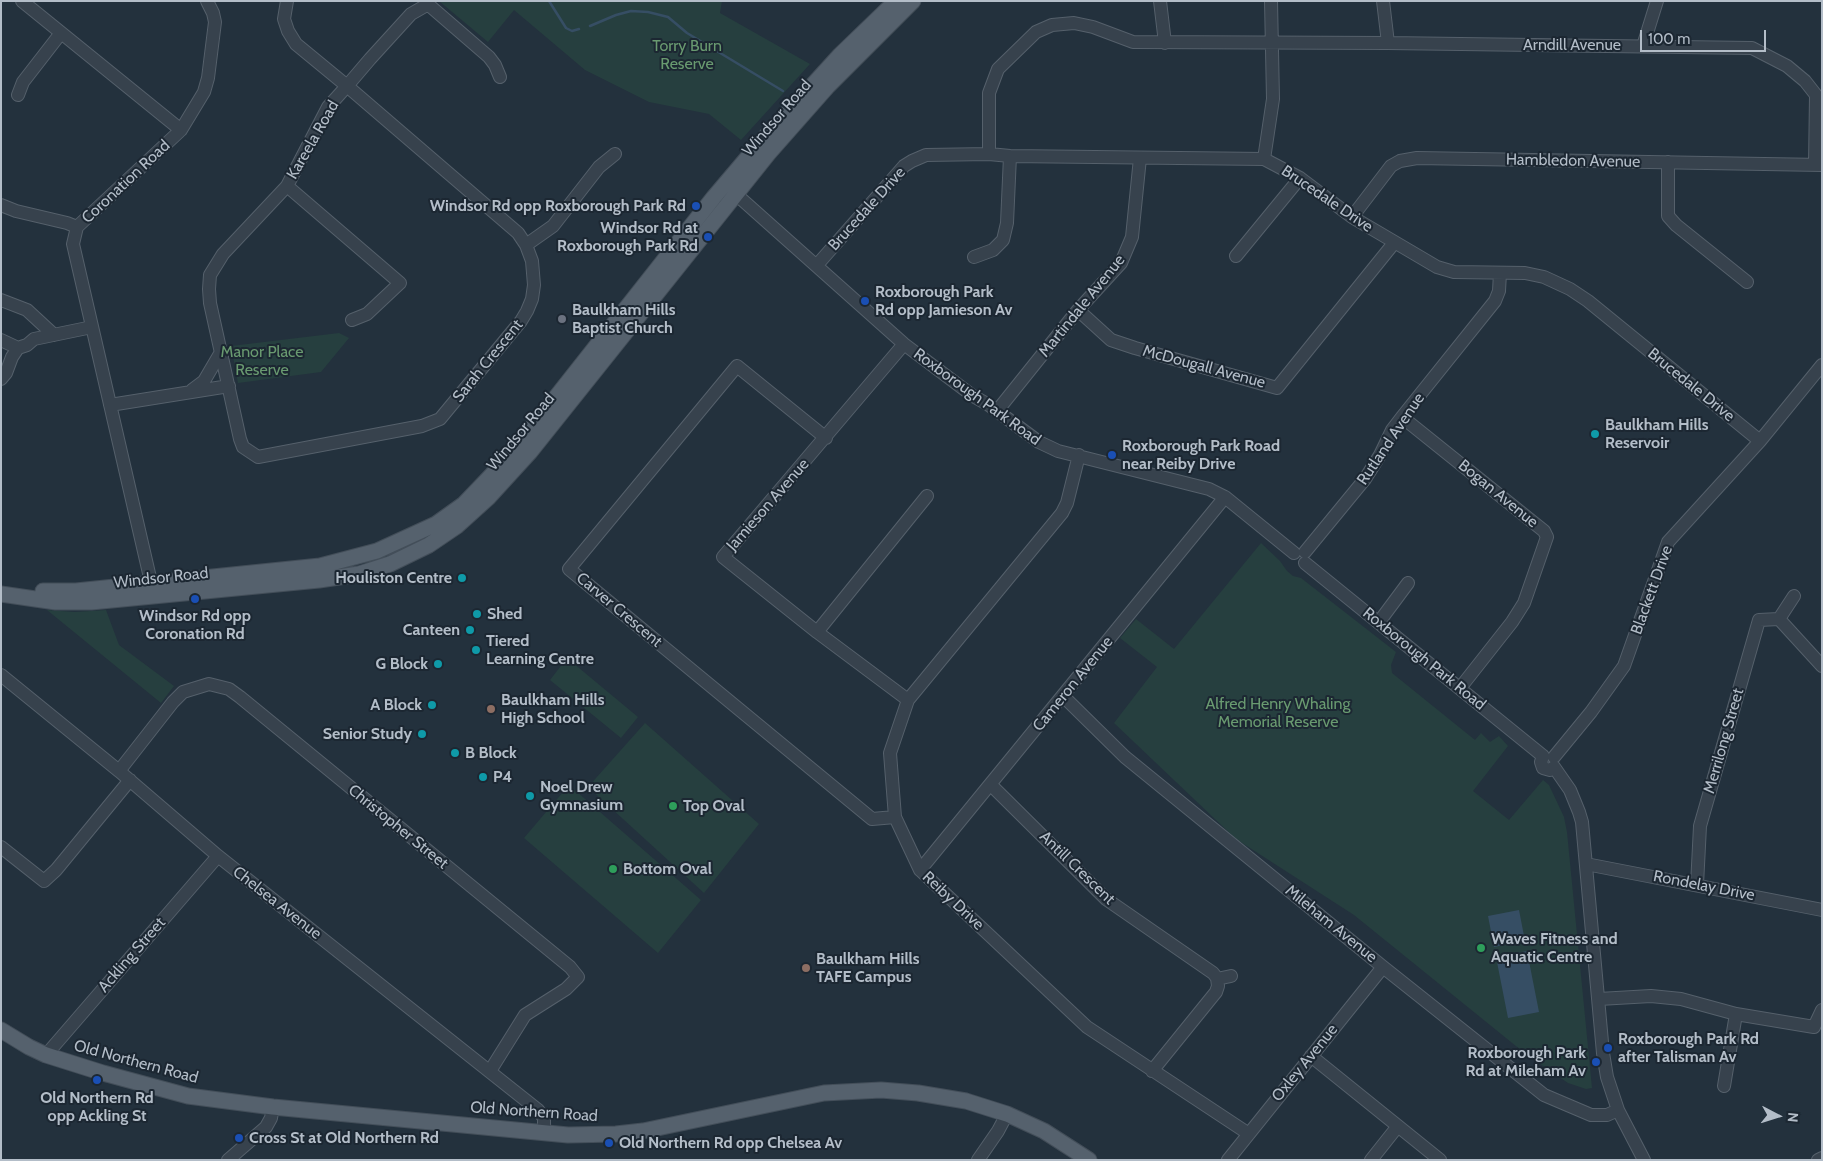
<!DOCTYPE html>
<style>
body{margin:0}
#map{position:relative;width:1823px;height:1161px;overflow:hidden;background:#23313d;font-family:Cabin,sans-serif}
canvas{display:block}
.frame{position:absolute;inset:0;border:2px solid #b3bdc8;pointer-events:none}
.north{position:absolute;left:1753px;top:1091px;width:50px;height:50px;-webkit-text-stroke:4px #1c2732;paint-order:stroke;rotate:95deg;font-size:14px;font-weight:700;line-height:20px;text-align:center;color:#b3bdc8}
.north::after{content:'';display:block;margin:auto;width:18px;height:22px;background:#b3bdc8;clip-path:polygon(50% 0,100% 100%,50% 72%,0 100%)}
.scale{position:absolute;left:1640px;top:30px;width:126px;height:22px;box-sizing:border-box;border:2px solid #b3bdc8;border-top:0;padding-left:6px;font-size:15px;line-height:18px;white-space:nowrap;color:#b3bdc8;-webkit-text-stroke:4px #1c2732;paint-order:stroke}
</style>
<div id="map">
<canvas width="1823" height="1161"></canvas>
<div class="frame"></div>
<div class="north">N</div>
<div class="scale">100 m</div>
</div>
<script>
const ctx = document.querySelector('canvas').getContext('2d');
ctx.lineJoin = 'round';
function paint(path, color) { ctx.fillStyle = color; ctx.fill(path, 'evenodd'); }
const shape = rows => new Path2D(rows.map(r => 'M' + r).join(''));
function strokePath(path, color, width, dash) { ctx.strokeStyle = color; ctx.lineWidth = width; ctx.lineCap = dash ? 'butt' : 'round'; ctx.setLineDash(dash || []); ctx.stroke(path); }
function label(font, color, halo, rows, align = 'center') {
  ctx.font = font + ' Cabin,sans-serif'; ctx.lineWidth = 4; ctx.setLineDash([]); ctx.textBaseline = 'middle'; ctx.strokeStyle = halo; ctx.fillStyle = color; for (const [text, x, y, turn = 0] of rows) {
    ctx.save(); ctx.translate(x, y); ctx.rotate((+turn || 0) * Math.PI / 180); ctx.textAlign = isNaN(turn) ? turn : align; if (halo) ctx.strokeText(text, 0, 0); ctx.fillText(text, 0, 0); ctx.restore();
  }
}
paint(shape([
 [439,1,722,1,720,13,810,64,741,140,709,114,649,102,585,70,514,10,488,42],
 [339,333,349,338,321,372,238,383,231,346],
 [1261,543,1280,561,1287,571,1293,576,1301,578,1396,652,1391,665,1392,673,1475,740,1481,733,1490,742,1499,736,1508,746,1473,791,1509,820,1543,780,1549,785,1564,817,1567,832,1592,1088,1586,1089,1568,1083,1527,1055,1354,915,1236,839,1114,723,1157,667,1120,638,1136,619,1174,649],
 [47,610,75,612,106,610,119,645,174,686,161,703],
 [567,658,638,717,621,738,550,680],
 [645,723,759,824,704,893,588,787],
 [569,785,701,900,658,953,524,838]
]), '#263f3f');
paint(shape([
 [1519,910,1525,941,1494,947,1488,916],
 [1527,951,1539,1012,1508,1018,1496,957]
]), '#364e64');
strokePath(shape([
 [549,1,566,28,572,31,579,29],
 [590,26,616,15,631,11,648,12,668,17,687,33,783,91]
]), '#364e64', 2.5);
const minor = shape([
 [22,1,181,130,77,227,73,244,151,582],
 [287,1,284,19,288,31,296,44,347,86,518,233,526,245,532,261,534,285,532,299,527,311,521,321,440,419,422,426,258,457,243,447,240,439,210,303,209,289,210,275,223,254,287,186,328,107,347,86,370,59,411,14,425,6,430,6,489,57,495,65,500,77],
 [1160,1,1165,43],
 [1383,1,1388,43],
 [1643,46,1657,1],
 [18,95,23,82,61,33],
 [181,130,204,92,208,78,215,22,213,13,207,1],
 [989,154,989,93,998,69,1036,32,1052,25,1074,23,1093,27,1133,42,1388,43,1752,48,1787,66,1805,81,1816,95,1815,165],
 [1264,159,1273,99,1271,1],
 [1668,162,1668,216,1676,225,1747,282],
 [287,186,400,283,367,314,352,320],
 [729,188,904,344,973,396,989,405,1039,442,1058,451,1209,489,1225,497,1294,553],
 [1,205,16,211,67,223,77,227],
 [1352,217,1391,166,1400,161,1417,158,1822,165],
 [526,245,553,226,599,167,615,154],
 [1236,256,1300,178],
 [974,257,993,250,1003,240,1007,223,1010,156],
 [817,265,904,166,912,161,926,155,989,154,1010,156,1264,159,1300,178,1352,217,1437,267,1454,272,1525,273,1544,277,1570,289,1588,301,1760,441],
 [1,300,27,310,54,335],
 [1078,310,1111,340,1135,348,1277,388,1394,243],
 [1,340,18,348],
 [904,344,723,557,817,632,908,700],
 [1,379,6,373,12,357,18,348,27,345,34,339,92,327],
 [192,390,204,381,221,352],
 [110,405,229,386],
 [997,411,1078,310,1121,263,1132,237,1140,158],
 [1402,417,1544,531,1547,537,1524,603,1512,622,1460,688],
 [826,438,737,366,569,569,872,819,895,817],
 [1079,455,1067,503,1062,513,908,700,890,753,895,817,920,870,1087,1027,1249,1134],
 [1305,552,1365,479,1380,455,1392,430,1402,417,1495,301,1499,291,1500,273],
 [1305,563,1543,756],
 [1779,619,1794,596],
 [1379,622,1408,583],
 [817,632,927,496],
 [1,675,119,771,218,856,538,1110,544,1118,544,1133],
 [1063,696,1125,757,1383,967,1544,1095,1591,1115,1607,1115,1618,1110],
 [1543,756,1541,762,1543,768,1550,770,1554,767],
 [1554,757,1591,712,1624,666,1668,542,1760,441,1822,365],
 [1554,767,1570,790,1579,812,1582,822,1603,1053,1607,1077,1618,1110,1644,1160],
 [119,771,173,702,183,692,209,684,229,689,240,697,570,967,578,977,566,989,525,1015,490,1071],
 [991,785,1106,899,1213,973,1217,978,1218,986,1216,992,1152,1071],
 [1,847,44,881,56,870,130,780],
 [1586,864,1822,910],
 [920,870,1225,497],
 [1697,885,1700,826,1759,620,1779,619,1822,666],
 [1217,979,1231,976],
 [1599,999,1651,996,1681,999,1736,1014,1814,1027,1822,1010],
 [46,1055,218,856],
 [1311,1056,1440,1160],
 [1724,1086,1736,1014],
 [228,1160,266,1127,271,1118,273,1107],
 [978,1160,998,1131,1007,1114],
 [1228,1160,1383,967],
 [1371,1160,1398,1126],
 [1818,1160,1822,1158]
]);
const major = shape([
 [43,591,76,591,320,566,377,551,436,524,464,504,508,458,714,197,759,144,840,55,896,1],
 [1,594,56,602,91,602,319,580,359,574,390,564,429,545,457,526,488,498,530,452,768,154,828,86,913,1],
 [1,1030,29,1047,46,1055,103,1073,188,1096,273,1107,568,1135,616,1134,643,1131,824,1093,881,1090,918,1093,966,1101,1007,1114,1044,1131,1089,1160]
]);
strokePath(minor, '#55606b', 14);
strokePath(major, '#434e59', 17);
strokePath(minor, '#37424d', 12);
strokePath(major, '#55616d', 15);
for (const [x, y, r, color] of [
 [696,206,5,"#1a4fb4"],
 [708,237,5,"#1a4fb4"],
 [865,301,5,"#1a4fb4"],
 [562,319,5,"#6b7280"],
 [1595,434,5,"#0f9aa8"],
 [1112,455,5,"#1a4fb4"],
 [462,578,5,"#0f9aa8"],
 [195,599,5,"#1a4fb4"],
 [477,614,5,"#0f9aa8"],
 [470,630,5,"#0f9aa8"],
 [476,650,5,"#0f9aa8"],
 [438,664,5,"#0f9aa8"],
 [432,705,5,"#0f9aa8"],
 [491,709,5,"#8d6e63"],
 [422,734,5,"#0f9aa8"],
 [455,753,5,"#0f9aa8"],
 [483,777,5,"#0f9aa8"],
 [530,796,5,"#0f9aa8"],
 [673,806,5,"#2e9e5b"],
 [613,869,5,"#2e9e5b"],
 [1481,948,5,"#2e9e5b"],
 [806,968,5,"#8d6e63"],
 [1608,1048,5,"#1a4fb4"],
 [1596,1062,5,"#1a4fb4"],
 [97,1080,5,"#1a4fb4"],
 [239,1138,5,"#1a4fb4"],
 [609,1143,5,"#1a4fb4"]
]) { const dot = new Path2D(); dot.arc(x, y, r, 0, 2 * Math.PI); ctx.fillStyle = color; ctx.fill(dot); strokePath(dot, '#1c2732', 2); }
label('16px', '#b3bdc8', '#1c2732', [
 ["Arndill Avenue",1572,45],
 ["Windsor Road",777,118,-49],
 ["Kareela Road",313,140,-60],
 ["Hambledon Avenue",1573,161,1],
 ["Coronation Road",126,182,-43],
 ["Brucedale Drive",1327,199,34],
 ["Brucedale Drive",867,209,-48],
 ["Martindale Avenue",1082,306,-51],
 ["Sarah Crescent",488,361,-51],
 ["McDougall Avenue",1204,367,15],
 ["Brucedale Drive",1691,385,39],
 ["Roxborough Park Road",977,397,36],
 ["Windsor Road",521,432,-50],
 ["Rutland Avenue",1391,439,-56],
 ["Bogan Avenue",1498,494,39],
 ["Jamieson Avenue",768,505,-49],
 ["Windsor Road",161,578,-6],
 ["Blackett Drive",1652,590,-70],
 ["Carver Crescent",619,610,40],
 ["Roxborough Park Road",1424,659,39],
 ["Cameron Avenue",1073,684,-51],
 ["Merrilong Street",1724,741,-74],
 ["Christopher Street",398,827,39],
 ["Antill Crescent",1077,868,44],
 ["Rondelay Drive",1704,886,11],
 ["Reiby Drive",953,901,43],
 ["Chelsea Avenue",277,903,38],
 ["Mileham Avenue",1331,924,39],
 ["Ackling Street",132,955,-49],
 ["Old Northern Road",136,1062,15],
 ["Oxley Avenue",1305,1063,-51],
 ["Old Northern Road",534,1112,4]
]);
label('16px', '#699a70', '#1c2732', [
 ["Torry Burn",687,46],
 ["Reserve",687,64],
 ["Manor Place",262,352],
 ["Reserve",262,370],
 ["Alfred Henry Whaling",1278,704],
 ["Memorial Reserve",1278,722]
]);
label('bold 16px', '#b3bdc8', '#1c2732', [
 ["Windsor Rd opp Roxborough Park Rd",686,206,"right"],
 ["Windsor Rd at",698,228,"right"],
 ["Roxborough Park Rd",698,246,"right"],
 ["Roxborough Park",875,292],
 ["Rd opp Jamieson Av",875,310],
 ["Baulkham Hills",572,310],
 ["Baptist Church",572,328],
 ["Baulkham Hills",1605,425],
 ["Reservoir",1605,443],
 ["Roxborough Park Road",1122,446],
 ["near Reiby Drive",1122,464],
 ["Houliston Centre",452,578,"right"],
 ["Shed",487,614],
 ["Windsor Rd opp",195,616,"center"],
 ["Coronation Rd",195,634,"center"],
 ["Canteen",460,630,"right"],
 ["Tiered",486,641],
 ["Learning Centre",486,659],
 ["G Block",428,664,"right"],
 ["Baulkham Hills",501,700],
 ["High School",501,718],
 ["A Block",422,705,"right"],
 ["Senior Study",412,734,"right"],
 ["B Block",465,753],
 ["P4",493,777],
 ["Noel Drew",540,787],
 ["Gymnasium",540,805],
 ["Top Oval",683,806],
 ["Bottom Oval",623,869],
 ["Waves Fitness and",1491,939],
 ["Aquatic Centre",1491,957],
 ["Baulkham Hills",816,959],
 ["TAFE Campus",816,977],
 ["Roxborough Park Rd",1618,1039],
 ["after Talisman Av",1618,1057],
 ["Roxborough Park",1586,1053,"right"],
 ["Rd at Mileham Av",1586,1071,"right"],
 ["Old Northern Rd",97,1098,"center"],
 ["opp Ackling St",97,1116,"center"],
 ["Cross St at Old Northern Rd",249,1138],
 ["Old Northern Rd opp Chelsea Av",619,1143]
], 'left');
</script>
